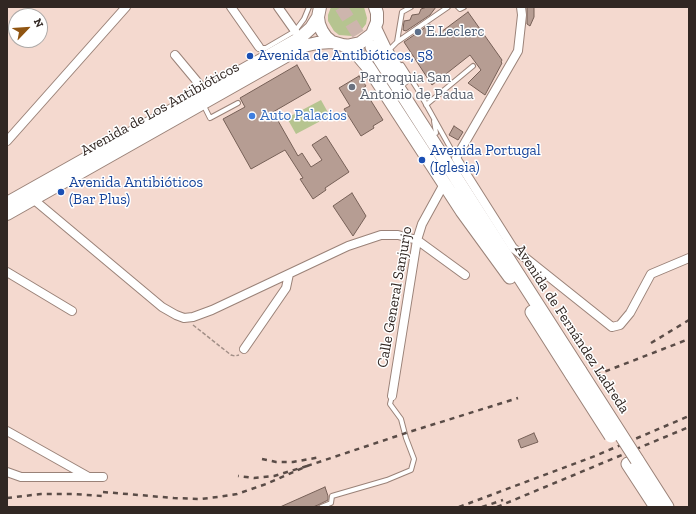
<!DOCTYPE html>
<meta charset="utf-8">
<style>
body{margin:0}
#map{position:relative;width:696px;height:514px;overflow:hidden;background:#f4d9cf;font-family:"Zilla Slab",serif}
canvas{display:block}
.frame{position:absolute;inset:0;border:8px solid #312723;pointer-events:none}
.north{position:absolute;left:8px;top:8px;width:40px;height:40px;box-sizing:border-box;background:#fff;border:1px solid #ada9a7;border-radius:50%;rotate:65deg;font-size:11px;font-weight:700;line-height:16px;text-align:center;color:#312723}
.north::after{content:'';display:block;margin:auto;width:14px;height:18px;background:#905512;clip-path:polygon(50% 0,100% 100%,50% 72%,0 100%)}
</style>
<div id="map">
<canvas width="696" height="514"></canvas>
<div class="frame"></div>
<div class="north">N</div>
</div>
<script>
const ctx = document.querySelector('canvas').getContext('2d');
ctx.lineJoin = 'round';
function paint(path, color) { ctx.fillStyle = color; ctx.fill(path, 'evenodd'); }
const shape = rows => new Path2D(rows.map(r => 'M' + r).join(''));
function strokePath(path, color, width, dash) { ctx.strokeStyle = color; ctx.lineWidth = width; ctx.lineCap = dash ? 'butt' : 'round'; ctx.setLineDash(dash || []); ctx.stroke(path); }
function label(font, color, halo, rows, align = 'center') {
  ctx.font = font + ' "Zilla Slab",serif'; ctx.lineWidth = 3; ctx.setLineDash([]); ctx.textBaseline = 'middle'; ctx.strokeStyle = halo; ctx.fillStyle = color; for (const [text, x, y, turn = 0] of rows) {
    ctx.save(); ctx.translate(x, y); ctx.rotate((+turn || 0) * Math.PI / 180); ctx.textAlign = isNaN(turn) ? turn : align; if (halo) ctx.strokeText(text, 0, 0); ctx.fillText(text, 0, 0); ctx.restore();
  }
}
paint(shape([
 [331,7,364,7,367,18,366,24,358,34,352,36,339,35,334,31,328,21,328,15],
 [321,100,330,116,296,134,287,118]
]), '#b6c490');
const building = shape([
 [427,7,436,7,430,15,406,31,403,30,404,21,410,20,412,15,419,14,421,9,427,7],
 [527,7,534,7,534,17,530,26,527,24,527,7],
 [468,12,502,60,501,62,502,63,485,95,468,83,481,70,470,55,432,85,404,42,430,24,437,35,468,12],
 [297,65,311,90,273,112,298,156,302,153,311,167,322,160,312,145,326,136,349,172,325,188,326,190,313,199,300,179,303,178,285,150,251,169,223,119,245,107,240,98,297,65],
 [359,76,366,86,363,88,383,120,373,126,374,128,361,136,344,109,350,106,339,88,359,76],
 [454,126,463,132,458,140,449,135,454,126],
 [352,193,366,216,353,236,333,206,352,193],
 [534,433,538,442,521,448,518,440,534,433],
 [325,487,328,496,328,500,318,505,313,507,280,507,325,487]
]);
paint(building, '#b69d93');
strokePath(building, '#766057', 1);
strokePath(shape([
 [341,7,368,50]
]), '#cdb5ad', 13, [13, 6]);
const service = shape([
 [458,7,460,9,464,7],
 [397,42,448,7],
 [259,47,262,48,266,48,295,31,304,19,309,7],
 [391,48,397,42,402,12,411,7],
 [402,65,418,90,456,158],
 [203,104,210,118,238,103],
 [426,105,473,66],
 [434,121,436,133],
 [321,507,331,503,332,496,387,480,411,470,414,459,406,438,401,419,390,404,392,396]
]);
const minor = shape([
 [231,7,259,47],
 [278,7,295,31],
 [521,7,522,15,518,51,456,158,513,248,612,327,620,325,630,313,651,274,689,258],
 [175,55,205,91],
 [7,141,126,7],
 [33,199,162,307,176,315,184,318,193,317,212,310,348,246,381,235,398,235,417,240,465,275],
 [7,272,72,311],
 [244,349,286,288,289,274],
 [392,396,417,240,422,224,444,184],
 [7,431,87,476],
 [7,472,21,477,103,477]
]);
const primary = shape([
 [320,7,318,17,319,24,322,31,326,37,332,42,346,46,360,43,372,34,377,22,377,13,375,7],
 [7,203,300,38,311,28,318,17],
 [7,214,304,46,317,43,332,42]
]);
const trunk = shape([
 [375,29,385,50,403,79],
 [346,46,358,55,369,68,462,211,510,277],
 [372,47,580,371],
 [532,312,572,375],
 [637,460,667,507],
 [628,464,656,507]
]);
strokePath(service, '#9a8278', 6);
strokePath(minor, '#9a8278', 10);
strokePath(primary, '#9a8278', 14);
strokePath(trunk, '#9a8278', 15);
strokePath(shape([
 [193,325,231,355,235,356,239,355]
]), '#a28f87', 1.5, [4, 2]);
strokePath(service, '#fff', 4);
strokePath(minor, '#fff', 8);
strokePath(primary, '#fff', 12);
strokePath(trunk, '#fff', 13);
strokePath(shape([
 [651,343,689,320],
 [596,375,689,339],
 [262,459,276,462,293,462,321,457],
 [307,466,409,432,518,398],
 [103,492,174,498,200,499,218,497,237,494,266,484,307,466,274,476,254,478,238,476],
 [7,498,41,494,74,494,102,496],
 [459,507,595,456,689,416],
 [482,507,503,500],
 [497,507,689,427]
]), '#5a4c47', 2.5, [5, 5]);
const trunkBridge = shape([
 [580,371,637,460],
 [572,375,611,436]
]);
strokePath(trunkBridge, '#9a8278', 15, []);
strokePath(trunkBridge, '#fff', 13);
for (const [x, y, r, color] of [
 [418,32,4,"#5c6f8a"],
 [250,56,4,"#1a4fb4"],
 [352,87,4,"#6b7280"],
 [252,116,4,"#3f7fe0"],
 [422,160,4,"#1a4fb4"],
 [61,192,4,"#1a4fb4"]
]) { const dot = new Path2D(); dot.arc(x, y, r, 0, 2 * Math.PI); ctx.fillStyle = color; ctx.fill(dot); strokePath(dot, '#fff', 1.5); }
label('15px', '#4e5e75', '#fff', [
 ["E.Leclerc",426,32]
], 'left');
label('15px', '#164399', '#fff', [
 ["Avenida de Antibióticos, 58",258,56],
 ["Avenida Portugal",430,151],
 ["(Iglesia)",430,168],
 ["Avenida Antibióticos",69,183],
 ["(Bar Plus)",69,200]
], 'left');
label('15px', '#5b616d', '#fff', [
 ["Parroquia San",360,78],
 ["Antonio de Padua",360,95]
], 'left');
label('15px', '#312723', '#fff', [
 ["Avenida de Los Antibióticos",160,109,-29],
 ["Calle General Sanjurjo",395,297,-80],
 ["Avenida de Fernández Ladreda",572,329,57]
]);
label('15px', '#366cbe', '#fff', [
 ["Auto Palacios",260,116]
], 'left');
</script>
